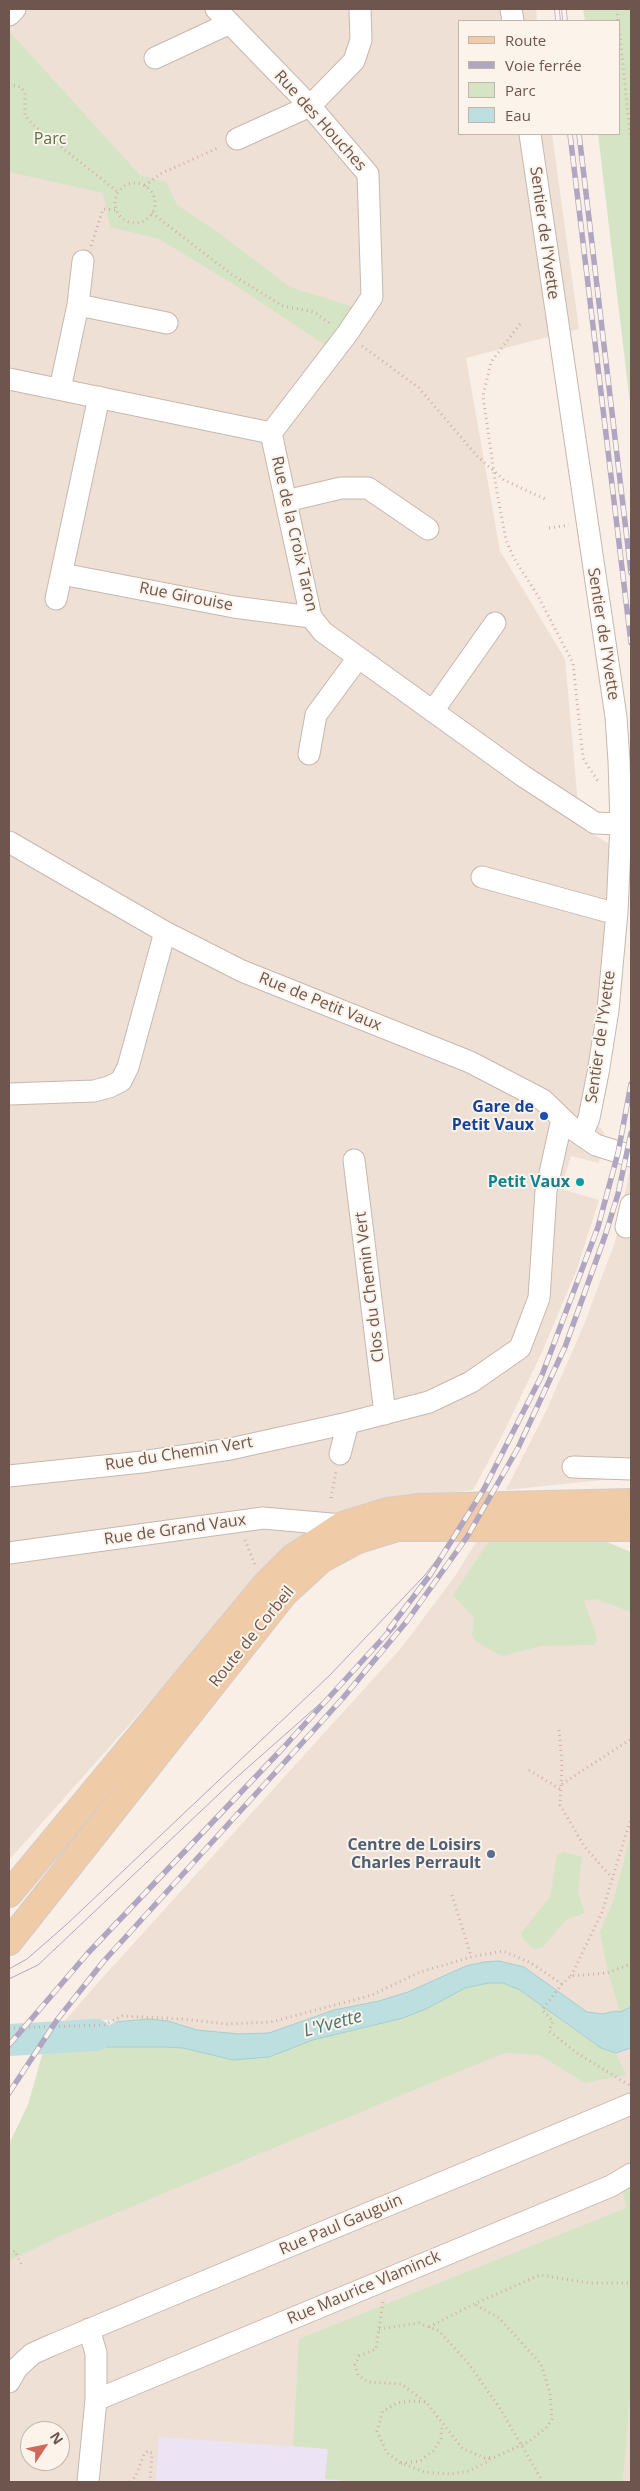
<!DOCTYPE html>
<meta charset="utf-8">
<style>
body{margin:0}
#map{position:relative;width:640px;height:2491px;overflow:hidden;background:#f9efe6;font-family:"Open Sans",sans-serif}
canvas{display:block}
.frame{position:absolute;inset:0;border:10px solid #6e564e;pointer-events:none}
.legend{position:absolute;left:458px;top:20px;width:162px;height:115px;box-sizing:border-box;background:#fcf4eb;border:1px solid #c3b5ac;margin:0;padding:6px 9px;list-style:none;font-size:15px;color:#6e564e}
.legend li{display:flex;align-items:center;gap:10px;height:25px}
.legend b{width:25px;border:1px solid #c3b5ac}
.north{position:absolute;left:20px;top:2421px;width:50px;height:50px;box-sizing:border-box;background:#fcf4eb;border:1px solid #c3b5ac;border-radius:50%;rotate:56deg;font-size:14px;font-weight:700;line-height:20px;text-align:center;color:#6e564e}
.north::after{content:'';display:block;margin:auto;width:18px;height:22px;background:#d2685b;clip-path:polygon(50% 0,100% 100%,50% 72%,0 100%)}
</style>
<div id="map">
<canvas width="640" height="2491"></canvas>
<div class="frame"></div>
<ul class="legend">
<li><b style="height:6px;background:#efcba7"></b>Route</li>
<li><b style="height:6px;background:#b1a6c1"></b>Voie ferrée</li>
<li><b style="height:14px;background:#d6e4c6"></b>Parc</li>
<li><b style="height:14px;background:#bddfe0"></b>Eau</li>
</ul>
<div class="north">N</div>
</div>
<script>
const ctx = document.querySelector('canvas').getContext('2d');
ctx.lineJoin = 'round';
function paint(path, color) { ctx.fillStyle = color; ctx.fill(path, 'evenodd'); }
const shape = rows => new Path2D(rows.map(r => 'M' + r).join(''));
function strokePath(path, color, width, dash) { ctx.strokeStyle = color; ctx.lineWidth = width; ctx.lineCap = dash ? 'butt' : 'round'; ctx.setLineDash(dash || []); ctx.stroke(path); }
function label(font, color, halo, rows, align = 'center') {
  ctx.font = font + ' "Open Sans",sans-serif'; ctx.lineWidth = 4; ctx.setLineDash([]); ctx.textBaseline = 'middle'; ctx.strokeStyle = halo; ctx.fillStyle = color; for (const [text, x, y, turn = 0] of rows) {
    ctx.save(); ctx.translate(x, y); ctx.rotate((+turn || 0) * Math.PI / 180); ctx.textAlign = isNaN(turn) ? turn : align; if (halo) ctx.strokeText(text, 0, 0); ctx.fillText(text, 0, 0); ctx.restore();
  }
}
paint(shape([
 [9,9,536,9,537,21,459,21,459,134,552,134,579,329,466,358,500,551,565,659,580,826,627,855,607,1078,598,1126,604,1132,599,1163,571,1156,561,1189,599,1200,577,1269,542,1352,502,1436,473,1490,382,1502,209,1635,9,1860],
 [631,1164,631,1477,506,1490,547,1409,583,1327,615,1242],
 [480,1536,631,1595,631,2482,9,2482,9,2144,28,2105,43,2052,62,2024,95,1986,402,1647,455,1576],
 [30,2431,60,2431,60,2461,30,2461]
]), '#efe0d5');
paint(shape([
 [159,2437,328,2449,326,2479,358,2482,156,2482]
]), '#ece3f5');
paint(shape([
 [583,9,631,9,631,412,598,134,619,134,619,21,585,21],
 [10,32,140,175,166,182,177,205,216,231,290,287,357,308,329,348,238,287,159,239,110,227,103,193,9,172],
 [504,1536,600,1539,631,1552,631,1612,596,1599,584,1601,596,1634,597,1641,594,1645,541,1646,502,1656,483,1646,476,1641,472,1634,474,1618,453,1595,488,1543],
 [631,1833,631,2007,620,2012,608,1973,600,1932,614,1899],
 [564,1852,582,1857,578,1893,585,1913,566,1920,542,1948,534,1949,523,1939,521,1933,550,1897,557,1855],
 [488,1983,503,1983,520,1990,594,2044,616,2053,626,2075,585,2083,539,2055,504,2053,63,2235,9,2261,9,2144,28,2105,43,2052,108,2047,165,2047,183,2048,233,2060,268,2057,313,2040,403,2018,428,2008,465,1988],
 [631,2186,631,2386,623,2482,358,2482,325,2479,328,2449,293,2446,299,2339,626,2208,623,2191]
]), '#d6e4c6');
const water = shape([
 [499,1961,524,1967,587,2012,603,2014,616,2011,620,2012,631,2007,631,2048,616,2053,601,2048,520,1990,503,1983,488,1983,465,1988,428,2008,403,2018,313,2040,269,2057,233,2060,183,2048,165,2047,108,2047,43,2052,61,2027,114,2022,149,2019,168,2021,197,2030,239,2034,269,2033,334,2010,379,2001,408,1992,466,1966,484,1962,499,1961]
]);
paint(water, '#bddfe0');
strokePath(water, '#a5ced0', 1);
paint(shape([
 [105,2020,117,2021,104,2028,55,2031,61,2024]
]), '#f9efe6');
strokePath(shape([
 [9,2040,96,2035]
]), '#bddfe0', 32);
const minor = shape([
 [216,9,310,106,368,174,372,297,347,334,271,433],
 [511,9,513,21],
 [9,15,15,9],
 [155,58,230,23],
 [530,134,616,717,619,761,621,824,617,912,608,1010,598,1073,589,1118,582,1135],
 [237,139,310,106,354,61,361,40,360,9],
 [78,305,167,323],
 [9,379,271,433,311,617,323,632,523,776,586,817,595,823,621,824],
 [60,389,78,305,83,261],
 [286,501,341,488,368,488,428,529],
 [62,574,234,607,311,617],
 [56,599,99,397],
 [433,711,495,623],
 [309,754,316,715,358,658],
 [9,842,165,932,242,971,470,1062,543,1100,574,1130,596,1145,631,1156],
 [482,877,606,911,617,912],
 [9,1094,94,1091,109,1087,121,1081,128,1067,165,932],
 [354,1160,385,1414],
 [626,1227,631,1205],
 [340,1454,348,1423],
 [573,1467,631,1469],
 [9,1476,142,1462,230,1449,348,1423,429,1402,471,1382,520,1348,539,1298,546,1191,562,1119],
 [9,1553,263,1518,342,1525],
 [9,2382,17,2368,32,2354,52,2345,631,2104],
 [96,2400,611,2186,631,2174],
 [88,2482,96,2400,96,2353,89,2329]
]);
const major = shape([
 [9,1894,266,1584,292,1558,342,1525,387,1511,421,1507,631,1502],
 [9,1942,284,1594,321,1560,358,1540,397,1528,631,1528]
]);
strokePath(minor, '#c8b7ad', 23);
strokePath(major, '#d4ccca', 28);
strokePath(shape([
 [617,9,631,142],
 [9,84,21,87,25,93,25,115,32,124,118,192],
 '115 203a20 20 0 1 1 40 0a20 20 0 1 1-40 0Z',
 [145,186,160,174,220,147],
 [152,213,231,274,283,306,314,312,332,325],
 [91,246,103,209,116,210],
 [520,324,491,362,483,396,496,487,506,540,514,558,539,598,573,663,583,758,599,783],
 [362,346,419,388,477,456,504,480,545,499],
 [549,528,569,525],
 [331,1498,336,1472],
 [245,1540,255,1565],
 [559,1730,562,1763,560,1805,584,1846,612,1878],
 [529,1770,560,1789],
 [562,1784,631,1739],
 [452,1895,471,1956],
 [571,1976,602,1912,631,1818],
 [9,2028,104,2025,122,2016,182,2019,227,2024,271,2022,372,1995,420,1972,471,1957,503,1951,531,1963,562,1984],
 [629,2085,577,2053,549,2031,553,2021,542,2010,562,1984,571,1976,607,1973,631,1964],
 [9,2254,15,2251,21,2264],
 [383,2302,376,2349,359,2356,355,2365,358,2375,368,2382,401,2384,426,2402,463,2449,485,2458,495,2457,528,2442,546,2428,552,2419,550,2393,541,2364,499,2318,474,2304],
 [429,2327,474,2304,540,2275,590,2283,631,2283],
 [379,2329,419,2323,439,2331,468,2363,499,2407,543,2482],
 [425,2402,412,2401,397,2403,383,2411,377,2431,387,2453,401,2463,424,2472,450,2474,469,2471,487,2462,491,2457],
 [401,2463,420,2461,433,2451,441,2439,442,2425],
 [130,2482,136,2476,144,2454,148,2451,152,2453,150,2482]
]), '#cfb0a5', 3, [1, 4]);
strokePath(minor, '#fff', 21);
strokePath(major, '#efcba7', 26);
strokePath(shape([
 [9,1969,27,1959,67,1924,330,1675,425,1575,454,1537],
 [9,1979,38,1965,237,1777,340,1686]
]), '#b1a6c1', 1);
const rail = shape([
 [557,9,558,21],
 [564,9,565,21],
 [570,134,631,643],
 [579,134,631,573],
 [389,1629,430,1575,484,1489,542,1375,598,1227,618,1153,631,1084],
 [9,2045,88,1953,283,1748,394,1626],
 [9,2093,57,2020,103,1962,343,1698,407,1621,467,1537,518,1448,565,1347,605,1236,618,1194,631,1133]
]);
strokePath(rail, '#b1a6c1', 5.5);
strokePath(rail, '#fcf4eb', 4, [11]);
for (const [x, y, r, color] of [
 [544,1116,5,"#1a4fb4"],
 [580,1182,5,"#0f9aa8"],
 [491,1854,5,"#5c6f8a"]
]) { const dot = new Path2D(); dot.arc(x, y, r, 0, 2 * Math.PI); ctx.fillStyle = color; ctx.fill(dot); strokePath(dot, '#fcf4eb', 2); }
label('16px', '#6e564e', '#fcf4eb', [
 ["Rue des Houches",320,121,48],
 ["Sentier de l'Yvette",544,233,82],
 ["Rue de la Croix Taron",294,534,77],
 ["Rue Girouise",186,597,11],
 ["Sentier de l'Yvette",603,634,81],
 ["Rue de Petit Vaux",320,1002,22],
 ["Sentier de l'Yvette",601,1037,-82],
 ["Clos du Chemin Vert",370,1287,-97],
 ["Rue du Chemin Vert",179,1454,-9],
 ["Rue de Grand Vaux",175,1530,-8],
 ["Route de Corbeil",252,1637,-51],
 ["Rue Paul Gauguin",341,2225,-23],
 ["Rue Maurice Vlaminck",364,2288,-23]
]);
label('16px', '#5a7348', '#fcf4eb', [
 ["Parc",50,139]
]);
label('bold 16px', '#164399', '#fcf4eb', [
 ["Gare de",534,1107],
 ["Petit Vaux",534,1125]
], 'right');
label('bold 16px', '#0d838f', '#fcf4eb', [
 ["Petit Vaux",570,1182]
], 'right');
label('bold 16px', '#4e5e75', '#fcf4eb', [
 ["Centre de Loisirs",481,1845],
 ["Charles Perrault",481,1863]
], 'right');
label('italic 18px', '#487678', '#fcf4eb', [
 ["L'Yvette",333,2024,-15]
]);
</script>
